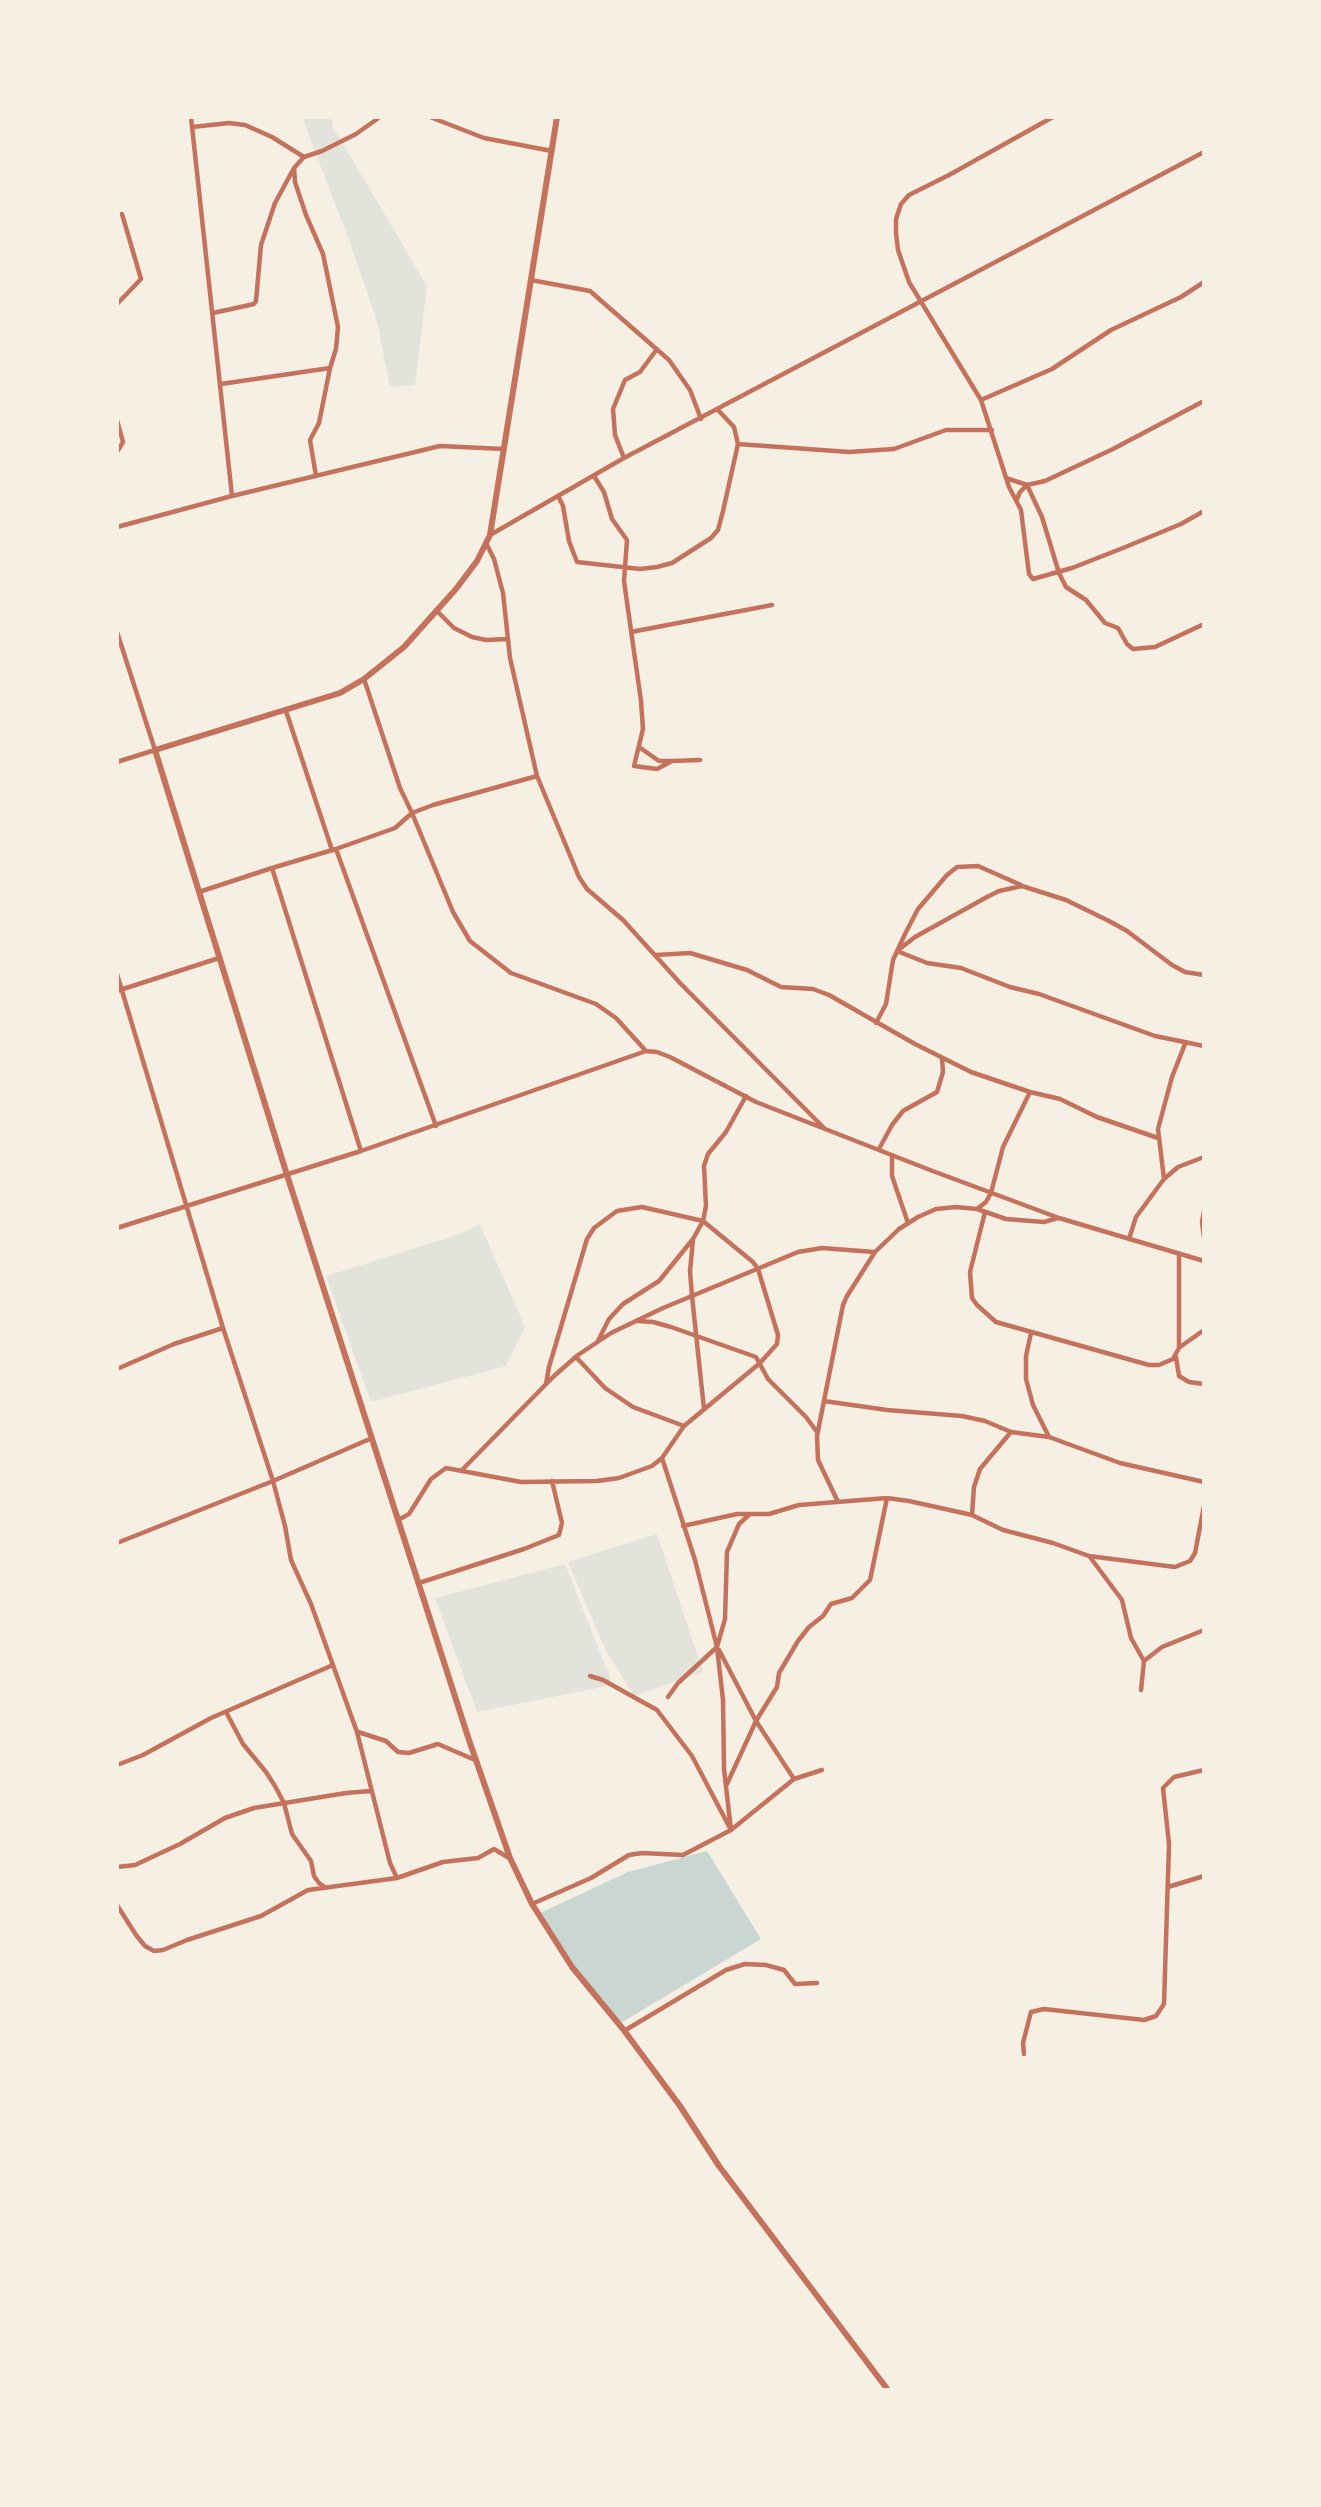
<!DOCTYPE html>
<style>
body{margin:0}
#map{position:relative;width:1321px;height:2507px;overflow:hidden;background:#f6efe4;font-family:"DM Sans",sans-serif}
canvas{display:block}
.frame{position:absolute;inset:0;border:119px solid #f6efe4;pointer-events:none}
</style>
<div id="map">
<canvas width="1321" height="2507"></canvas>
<div class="frame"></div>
</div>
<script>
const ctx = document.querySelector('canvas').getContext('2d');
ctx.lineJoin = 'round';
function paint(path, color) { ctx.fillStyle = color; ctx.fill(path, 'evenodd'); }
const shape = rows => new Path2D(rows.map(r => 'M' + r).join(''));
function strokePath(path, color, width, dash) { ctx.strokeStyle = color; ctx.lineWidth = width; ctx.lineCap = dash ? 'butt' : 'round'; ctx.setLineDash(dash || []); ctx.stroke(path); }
paint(shape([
 [302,117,332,117,332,125,427,286,415,385,390,387,377,321,352,248],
 [480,1224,525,1327,506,1366,371,1402,326,1276,457,1235],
 [657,1534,703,1672,634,1696,605,1649,568,1562],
 [565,1564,613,1685,477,1712,435,1598]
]), '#e2e4dc');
paint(shape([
 [707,1851,761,1939,619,2024,572,1967,538,1914,628,1872]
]), '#c9d6d2');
strokePath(shape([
 [191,117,232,496],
 [430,117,484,138,552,151],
 [1053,117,949,175,909,195,901,204,896,219,896,233,898,250,909,282,981,400,1009,487,1021,510,1029,574,1033,579,1072,568,1123,548,1181,524,1204,511],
 [192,127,229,123,245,125,272,137,304,157],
 [531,280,590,291,669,360,690,390,701,419],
 [117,304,141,279,122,214],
 [213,313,254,304,256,301,261,245,275,203,294,168,304,157,322,151,356,134,380,117],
 [221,384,330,368,336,349,338,327,323,254,306,215,295,182,294,168],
 [981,400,1052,369,1111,330,1181,297,1204,282],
 [117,420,123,442,117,452],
 [738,444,849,452,894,449,946,430,992,430],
 [624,458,615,435,613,409,625,380,640,372,657,349],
 [316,476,310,440,319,423,330,368],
 [594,476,604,492,612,519,627,540,624,581,641,701,643,729,634,766,657,769,672,761,700,760],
 [1006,478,1027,485,1045,481,1113,449,1204,401],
 [559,498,563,506,569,541,577,562,640,569,657,567,672,563,711,538,718,530,723,511,738,444,734,427,718,410],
 [1017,499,1020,492,1027,485,1042,517,1059,573,1066,587,1086,600,1105,623,1118,628,1127,644,1133,649,1155,647,1204,624],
 [117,527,232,496,440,446,504,449],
 [490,535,624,458,1204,152],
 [486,543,494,559,503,593,510,658,537,776,579,877,587,889,623,920,681,984,824,1128],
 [436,610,454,628,472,637,486,640,507,639],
 [117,632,155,750,117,762],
 [631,632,772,605],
 [364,679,400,788,412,813,433,805,537,776],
 [286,711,332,850],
 [639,747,659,761,671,761],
 [336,849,436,1126],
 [199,892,272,868],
 [897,951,915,937,987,897,999,891,1022,886,1066,900,1109,921,1127,931,1172,965,1185,972,1204,975],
 [897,951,927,963,961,968,1010,987,1039,994,1155,1036,1204,1046],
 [656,955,690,953,747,970,781,987,813,989,829,995,915,1044,971,1072,1030,1092,1060,1099,1097,1117,1158,1138],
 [117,974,223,1328,273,1481,285,1526,291,1560,311,1604,357,1732,390,1863,397,1878,443,1862,478,1858,494,1849,509,1858],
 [117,991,219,958],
 [876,1023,886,1004,893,960,905,934,918,909,947,875,957,867,978,866,1021,885],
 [879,1149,892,1125,903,1111,937,1092,943,1072,942,1059],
 [361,1151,272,868,336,849,395,828,412,813,453,912,470,941,511,973,596,1004,616,1018,646,1051],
 [892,1155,892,1176,908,1223],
 [1164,1179,1158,1129,1172,1077,1185,1044],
 [977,1209,1006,1219,1044,1222,1058,1218],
 [1204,1211,1202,1222,1204,1238],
 [985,1212,970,1272,972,1298,977,1305,996,1322,1149,1365,1159,1365,1173,1359,1179,1348,1179,1254],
 [117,1228,361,1151,646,1051,657,1052,670,1057,756,1102,930,1170,1059,1218,1204,1261],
 [1129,1239,1136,1217,1164,1179,1178,1167,1204,1157],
 [693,1240,690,1271,692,1296,704,1409],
 [638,1321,653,1322,671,1327,756,1357,768,1379,806,1417,817,1432],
 [1031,1333,1026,1356,1026,1379,1033,1405,1049,1437],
 [598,1341,609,1319,623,1304,659,1281,693,1239,703,1221,706,1206,704,1166,708,1154,726,1132,746,1096],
 [1180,1347,1204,1330],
 [576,1357,605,1388,633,1407,684,1426],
 [1176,1357,1179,1376,1189,1382,1204,1384],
 [117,1369,174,1344,223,1328],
 [824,1401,887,1410,962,1416,985,1421,1011,1432,1049,1437,1120,1463,1204,1482],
 [462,1470,554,1376,578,1355,611,1333,663,1308,798,1252,822,1248,874,1252],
 [838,1502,818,1460,817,1436,843,1305,847,1296,875,1252,899,1229,918,1217,936,1209,956,1207,977,1209,986,1202,991,1193,1003,1147,1030,1092],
 [972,1515,974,1487,980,1469,1011,1432],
 [398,1520,409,1514,431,1479,446,1468,521,1482,597,1481,619,1478,652,1466,662,1458,684,1426,760,1363,777,1344,778,1335,758,1269,753,1262,703,1221,642,1207,617,1211,594,1228,587,1239,549,1367,546,1384],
 [683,1526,737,1514,769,1514,799,1505,887,1498,909,1501,972,1515,1003,1530,1053,1543,1089,1556,1175,1567,1190,1561,1195,1553,1204,1506],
 [117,1543,273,1481,372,1438],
 [1090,1557,1122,1600,1131,1638,1144,1661],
 [419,1583,524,1549,559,1535,562,1523,552,1481],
 [719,1650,756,1721,794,1779],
 [590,1676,603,1680,657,1710,692,1756,731,1830,794,1779,822,1770],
 [1141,1690,1144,1661,1162,1647,1204,1630],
 [668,1697,678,1683,717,1647,725,1619,727,1552,739,1524,749,1515],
 [226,1712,243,1744,266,1772,275,1786,284,1803,292,1834,311,1861,314,1876,319,1883,325,1887],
 [358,1732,386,1741,398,1752,409,1753,438,1744,475,1760],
 [117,1765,143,1755,211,1718,333,1665],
 [727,1784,756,1721,777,1687,779,1673,798,1641,809,1627,823,1616,831,1604,852,1598,870,1580,887,1498],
 [117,1867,135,1865,180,1844,225,1818,254,1808,346,1793,371,1791],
 [1168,1887,1204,1876],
 [532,1904,591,1878,629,1855,642,1853,683,1855,731,1830,724,1769,723,1700,717,1647,695,1560,662,1458],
 [117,1905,136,1935,145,1946,154,1951,163,1950,187,1940,261,1916,308,1890,397,1878],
 [624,2031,726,1970,745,1964,766,1965,784,1970,795,1984,817,1983],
 [1024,2054,1023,2043,1031,2012,1044,2009,1144,2020,1156,2016,1164,2004,1169,1844,1163,1788,1174,1777,1204,1770]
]), '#c5725c', 4.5);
strokePath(shape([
 [557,117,490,535,477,561,456,589,404,647,364,679,340,693,155,750,287,1175,469,1740,510,1858,532,1904,572,1967,623,2029,680,2106,719,2166,888,2390]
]), '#c5725c', 6);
</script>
